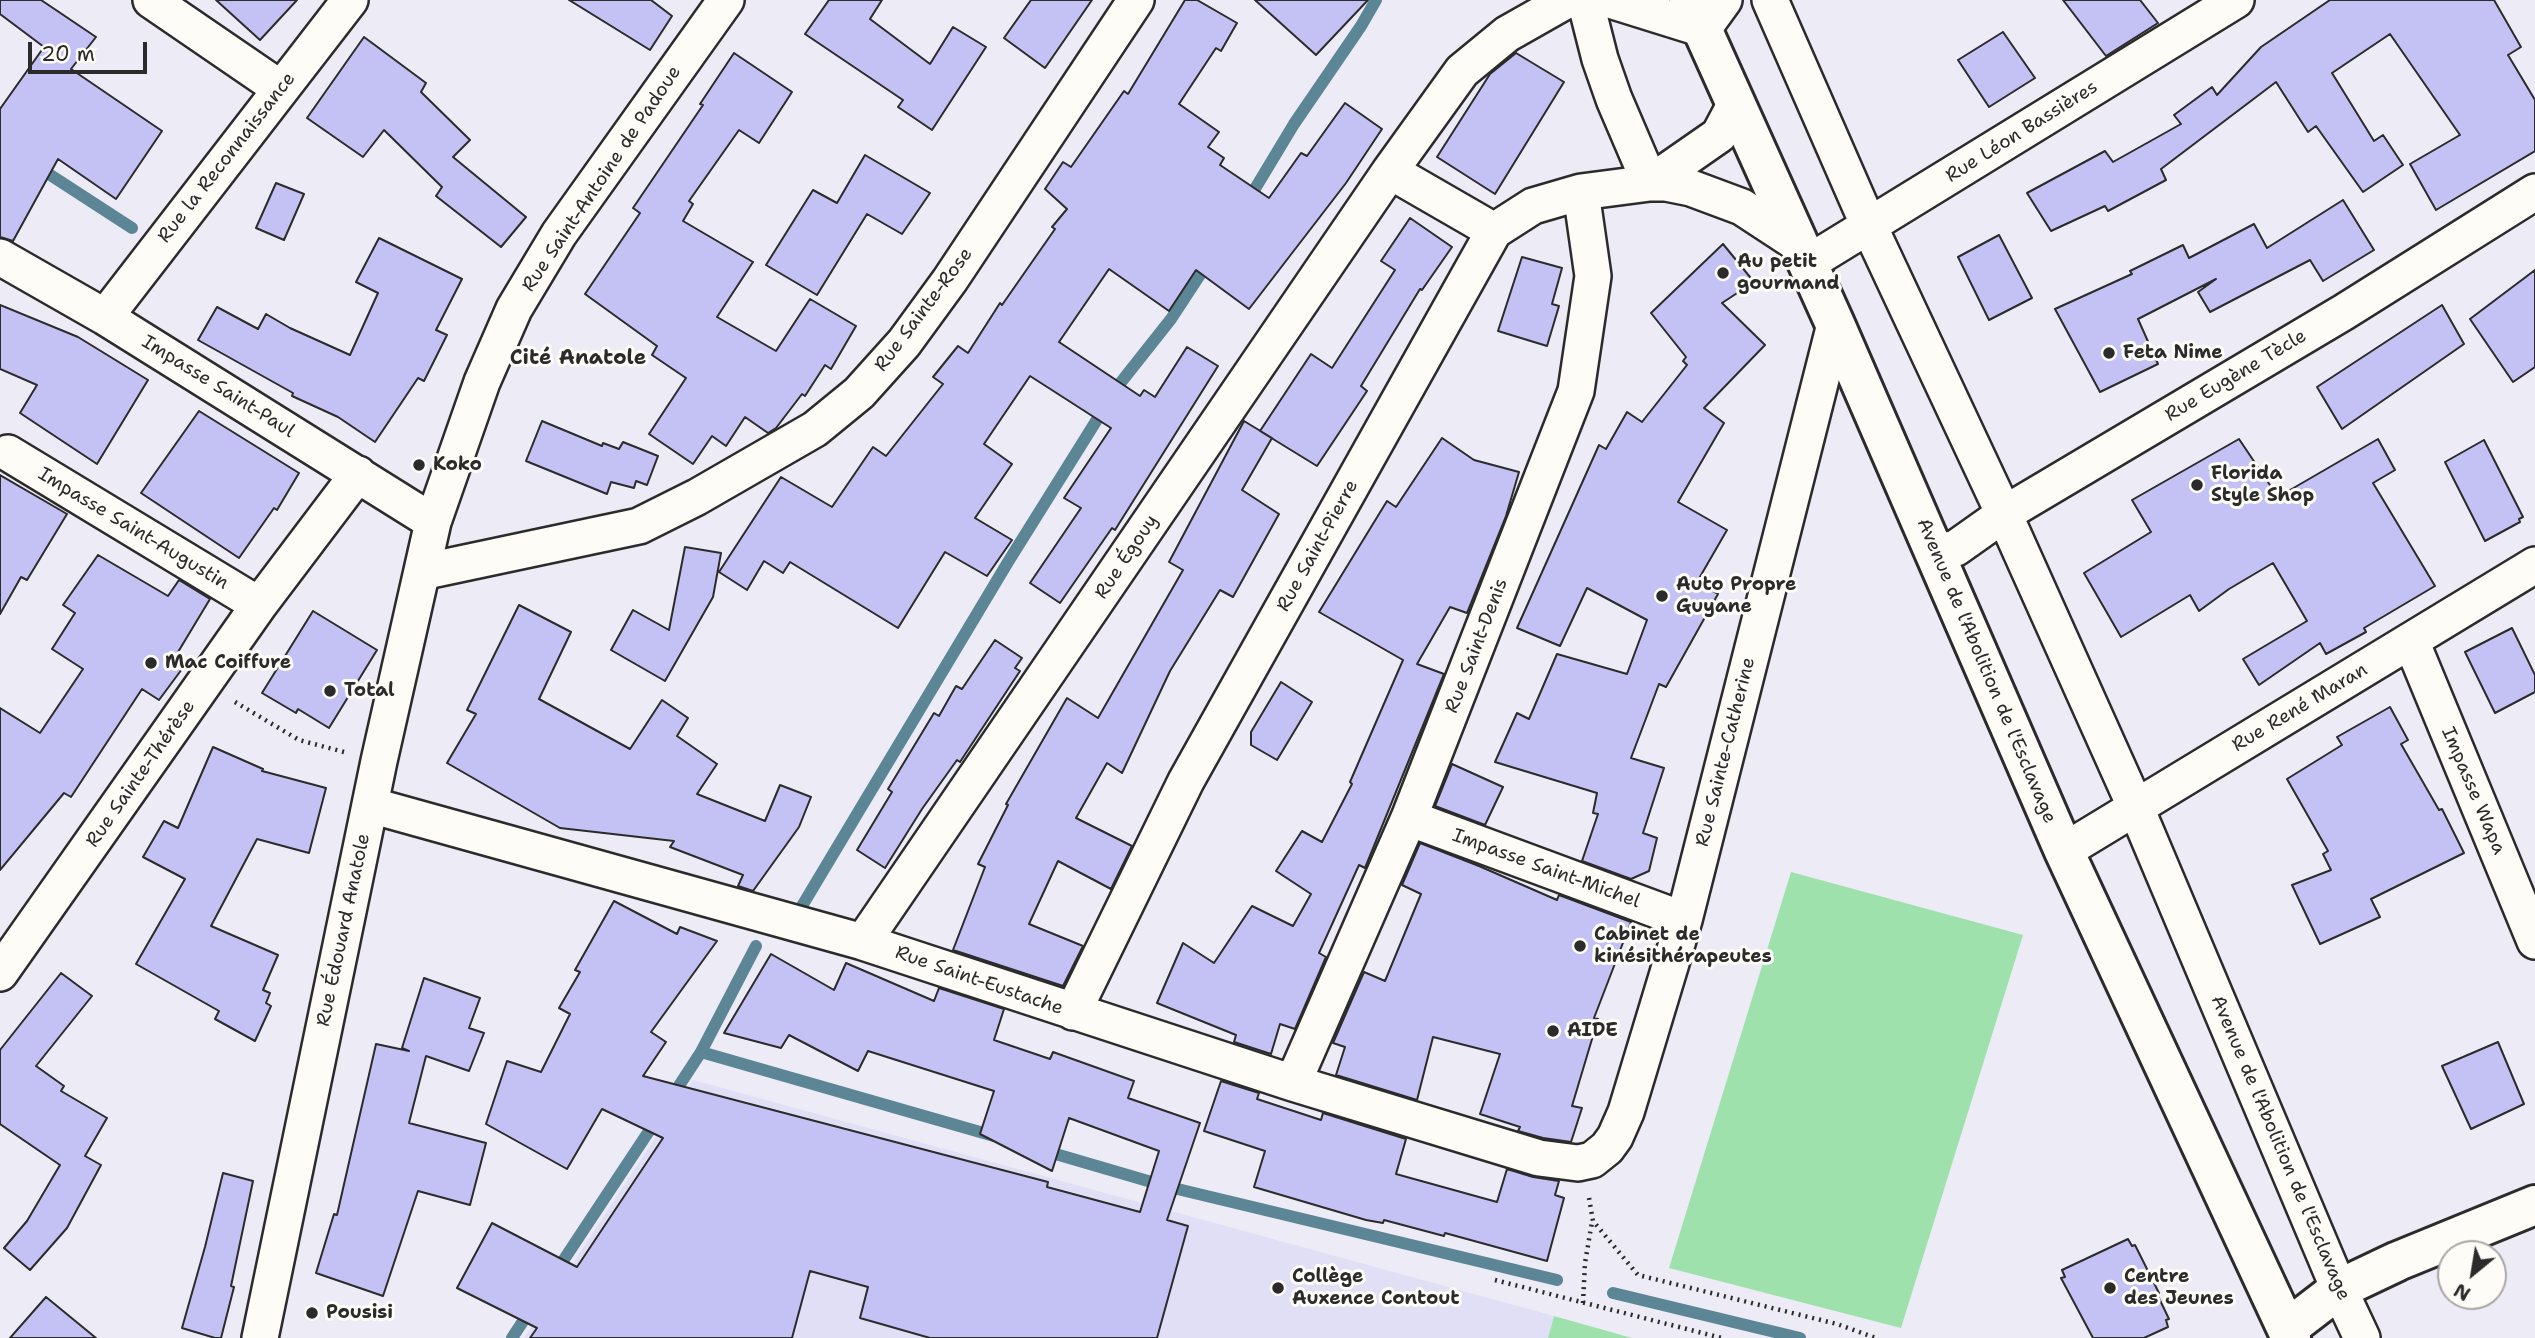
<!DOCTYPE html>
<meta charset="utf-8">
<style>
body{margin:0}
#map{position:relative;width:2535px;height:1338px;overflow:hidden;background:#ecebf6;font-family:"Shantell Sans",sans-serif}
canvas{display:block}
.north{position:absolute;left:2437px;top:1240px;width:70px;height:70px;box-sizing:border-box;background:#fdfcf7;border:2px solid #a9a8a5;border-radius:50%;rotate:210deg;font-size:19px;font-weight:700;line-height:28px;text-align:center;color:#2b2b2b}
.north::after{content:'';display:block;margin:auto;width:24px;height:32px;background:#2b2b2b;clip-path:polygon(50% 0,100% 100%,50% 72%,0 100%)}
.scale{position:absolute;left:28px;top:42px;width:119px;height:32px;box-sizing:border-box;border:4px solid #2b2b2b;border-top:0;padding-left:9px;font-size:21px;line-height:24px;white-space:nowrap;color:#2b2b2b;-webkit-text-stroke:5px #fdfcf7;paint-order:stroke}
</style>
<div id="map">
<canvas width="2535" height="1338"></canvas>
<div class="north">N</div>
<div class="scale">20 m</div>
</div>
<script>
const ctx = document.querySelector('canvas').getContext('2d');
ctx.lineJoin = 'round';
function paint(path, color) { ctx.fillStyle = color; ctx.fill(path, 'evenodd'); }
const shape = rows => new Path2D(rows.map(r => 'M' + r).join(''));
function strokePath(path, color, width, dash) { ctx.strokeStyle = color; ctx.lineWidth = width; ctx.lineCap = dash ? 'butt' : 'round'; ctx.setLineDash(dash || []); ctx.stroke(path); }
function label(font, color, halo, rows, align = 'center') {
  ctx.font = font + ' "Shantell Sans",sans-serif'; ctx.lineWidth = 6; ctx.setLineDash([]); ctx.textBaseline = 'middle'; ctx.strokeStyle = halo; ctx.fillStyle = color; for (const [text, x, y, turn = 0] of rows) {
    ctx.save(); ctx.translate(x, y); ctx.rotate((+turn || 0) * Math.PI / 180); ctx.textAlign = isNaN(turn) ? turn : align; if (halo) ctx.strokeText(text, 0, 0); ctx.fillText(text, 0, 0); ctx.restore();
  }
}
paint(shape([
 [693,1080,1554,1316,1548,1338,524,1338]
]), '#e0dff6');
paint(shape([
 [1791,872,2023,935,1901,1328,1669,1268],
 [1554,1316,1632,1338,1548,1338]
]), '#9fe1ac');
strokePath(shape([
 [38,167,132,228],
 [1247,202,1294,124,1361,26,1376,0],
 [802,906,1008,562,1118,386,1171,319,1209,261],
 [701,1052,994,1136],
 [671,1098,701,1052,756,946],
 [1042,1150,1165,1186,1557,1280],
 [555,1273,657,1119],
 [1613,1293,1800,1338],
 [512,1338,531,1309]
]), '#5c8696', 12);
const building = shape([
 [0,0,41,0,96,37,71,69,162,131,116,199,58,159,13,241,0,237,0,109,44,47,0,14,0,0],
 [216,0,297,0,260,40,216,0],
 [569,0,651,0,672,16,650,50,569,0],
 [829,0,882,0,870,19,930,64,953,27,986,47,932,130,898,107,903,100,805,34,829,0],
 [1031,0,1092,0,1045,68,1004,38,1031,0],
 [1185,0,1197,0,1237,23,1221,51,1216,48,1179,104,1219,132,1208,147,1224,158,1220,165,1269,198,1301,153,1307,156,1345,103,1382,129,1346,183,1249,309,1196,270,1169,311,1109,269,1059,342,1140,396,1144,390,1155,397,1187,347,1218,366,1115,530,1112,528,1060,603,1030,583,1081,508,1064,498,1111,428,1030,376,984,444,1012,464,975,518,1012,540,987,576,945,552,898,628,790,562,783,573,764,561,747,590,719,572,781,477,832,507,873,447,886,456,943,384,933,377,958,346,968,353,1000,303,1002,305,1055,229,1052,227,1067,209,1045,189,1063,162,1071,167,1124,91,1128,94,1185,0],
 [1255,0,1368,0,1316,55,1255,0],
 [2063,0,2140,0,2158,23,2106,56,2063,0],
 [2330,0,2494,0,2521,47,2508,55,2535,100,2535,151,2436,210,2410,164,2460,135,2390,34,2332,73,2374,141,2383,135,2403,165,2363,192,2316,126,2308,132,2276,82,2161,169,2166,180,2108,211,2105,206,2051,231,2027,193,2105,151,2113,162,2181,124,2174,115,2212,87,2217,95,2261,47,2330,0],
 [2003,32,2035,78,1989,107,1958,60,2003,32],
 [364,37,426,83,421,92,470,140,453,157,526,217,501,247,436,196,442,187,384,130,363,157,307,118,364,37],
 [734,53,792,92,759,143,739,130,689,201,693,204,683,221,753,262,717,317,776,351,810,299,856,326,831,369,825,365,805,396,802,394,776,428,768,433,745,417,726,446,712,436,693,464,649,434,686,378,652,355,657,346,585,294,640,213,633,208,703,105,700,104,734,53],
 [1516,53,1564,82,1495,194,1437,157,1490,74,1516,53],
 [865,155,930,193,902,234,867,214,817,295,766,265,813,190,837,203,865,155],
 [276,183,304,194,284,240,256,228,276,183],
 [2343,200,2374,250,2323,281,2310,260,2210,312,2198,292,2216,279,2138,319,2158,364,2100,392,2055,309,2132,274,2130,271,2183,245,2189,258,2254,224,2267,248,2343,200],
 [1410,218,1452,247,1422,290,1420,289,1361,386,1367,391,1317,466,1260,431,1311,354,1332,368,1395,270,1381,261,1410,218],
 [1999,235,2032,298,1989,320,1958,257,1999,235],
 [379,238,462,279,436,330,447,335,424,381,418,378,375,442,338,417,292,396,293,393,198,340,217,307,258,329,266,314,290,328,350,355,378,293,356,282,379,238],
 [1723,244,1754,282,1722,303,1765,345,1704,408,1724,423,1678,502,1727,530,1697,582,1718,594,1666,687,1659,684,1631,758,1664,768,1643,833,1657,838,1649,871,1631,879,1582,861,1598,814,1593,813,1597,793,1495,762,1517,713,1529,719,1557,654,1627,674,1647,620,1587,588,1560,646,1517,628,1599,445,1606,449,1627,412,1642,422,1687,365,1683,361,1686,357,1651,313,1723,244],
 [1522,257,1562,268,1552,304,1559,306,1547,346,1498,331,1522,257],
 [2535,270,2535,367,2513,382,2470,319,2535,270],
 [0,305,78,337,148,380,97,464,20,413,37,385,0,369,0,305],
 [2442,305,2464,344,2342,429,2317,387,2442,305],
 [199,411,299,473,277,510,274,508,239,558,141,493,199,411],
 [542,421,602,446,603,443,619,449,623,442,658,456,647,485,636,481,634,488,611,482,607,494,526,461,542,421],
 [1244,421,1272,438,1242,490,1279,514,1233,597,1220,590,1170,671,1122,773,1107,763,1076,818,1132,846,1111,889,1058,861,1029,924,1083,946,1063,986,953,950,985,867,978,864,1008,805,1006,804,1067,698,1098,718,1183,570,1169,562,1244,421],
 [1442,438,1474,460,1519,472,1506,516,1467,613,1450,607,1417,664,1444,674,1365,868,1359,865,1319,953,1326,957,1295,1029,1280,1024,1271,1054,1234,1042,1236,1035,1157,1003,1183,943,1214,963,1252,906,1293,926,1311,894,1276,871,1302,831,1322,842,1352,784,1350,782,1403,660,1319,612,1387,501,1396,507,1442,438],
 [2239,439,2278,497,2378,439,2395,470,2373,483,2435,586,2364,628,2366,632,2326,654,2320,643,2259,685,2243,659,2307,621,2273,563,2229,589,2199,611,2190,595,2121,637,2084,573,2151,532,2132,500,2239,439],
 [2484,440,2523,517,2519,519,2520,522,2485,541,2445,462,2484,440],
 [0,475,67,514,27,580,21,577,0,614,0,475],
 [685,547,721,553,713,597,665,681,611,650,633,610,669,630,685,547],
 [98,555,168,596,179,580,210,599,172,662,182,669,159,700,142,689,71,797,64,793,0,870,0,708,40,733,83,669,52,649,75,613,63,605,98,555],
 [519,605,571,632,539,699,630,749,662,700,688,718,677,736,717,764,697,794,765,821,780,785,811,797,799,827,753,891,738,886,743,875,670,847,674,841,560,828,447,763,476,714,467,710,519,605],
 [313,611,377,650,329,728,298,709,296,713,262,693,313,611],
 [2512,628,2535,675,2535,692,2495,713,2465,652,2512,628],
 [995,640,1022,658,1015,668,1020,671,960,762,957,760,922,809,885,868,857,850,892,792,888,789,934,713,939,716,956,686,962,689,995,640],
 [1281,682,1312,702,1277,760,1251,745,1251,732,1281,682],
 [2390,707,2408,740,2401,744,2439,810,2442,809,2464,853,2371,899,2380,917,2320,944,2292,885,2331,870,2323,854,2328,851,2287,779,2342,745,2337,737,2390,707],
 [213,747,263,769,262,771,326,788,309,853,257,839,211,926,278,955,263,990,270,993,266,1003,271,1006,255,1041,215,1019,219,1011,136,964,185,879,143,857,164,821,178,828,213,747],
 [1452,764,1503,787,1485,825,1435,806,1452,764],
 [1420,843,1479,866,1557,900,1559,895,1631,922,1594,1018,1598,1019,1572,1106,1582,1108,1571,1142,1543,1138,1518,1131,1520,1127,1480,1114,1500,1054,1433,1037,1417,1100,1336,1075,1345,1047,1333,1043,1364,972,1385,981,1421,894,1402,885,1420,843],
 [614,901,677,934,680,927,717,941,651,1032,666,1042,643,1076,1048,1182,1047,1187,1140,1212,1159,1151,1069,1118,1052,1171,980,1134,994,1091,868,1051,858,1071,789,1035,781,1048,724,1033,771,954,834,990,846,963,934,1001,939,988,1004,1009,994,1040,1050,1059,1053,1052,1134,1081,1128,1098,1200,1123,1167,1220,1188,1226,1157,1338,930,1338,860,1318,868,1287,810,1271,792,1338,530,1338,537,1328,457,1288,492,1223,577,1267,663,1138,602,1109,567,1169,486,1124,507,1061,541,1072,570,1014,559,1008,580,972,575,970,614,901],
 [61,973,92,996,36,1066,64,1086,61,1091,107,1118,85,1156,101,1165,67,1228,30,1270,4,1248,27,1221,60,1165,0,1124,0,1050,61,973],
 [424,978,480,998,469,1028,484,1033,469,1071,426,1056,409,1123,486,1143,470,1205,418,1191,383,1296,316,1273,334,1214,337,1215,376,1044,409,1051,402,1048,424,978],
 [2498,1042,2524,1104,2471,1129,2442,1066,2498,1042],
 [1221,1081,1259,1093,1257,1099,1321,1120,1323,1113,1406,1139,1396,1174,1497,1202,1507,1169,1533,1177,1559,1181,1555,1195,1564,1198,1547,1261,1445,1233,1444,1236,1384,1220,1383,1223,1366,1220,1254,1187,1265,1151,1204,1131,1221,1081],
 [223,1173,253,1181,231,1286,234,1287,221,1338,215,1338,182,1328,205,1247,223,1173],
 [2128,1239,2132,1246,2135,1245,2159,1293,2157,1294,2169,1319,2166,1320,2168,1327,2144,1338,2093,1338,2061,1278,2065,1277,2062,1270,2128,1239],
 [46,1297,96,1338,10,1338,46,1297]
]);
paint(building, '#c4c2f5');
strokePath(building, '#2b2b2b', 2);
const minor = shape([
 [151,0,281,89],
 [1585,0,1600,59,1614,99,1650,183],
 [1610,0,1703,29,1724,0],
 [1770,0,1869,226,2004,514,2136,808,2339,1289,2362,1338],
 [1390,171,1494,231],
 [1650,183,1719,135,1736,103],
 [0,257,105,317,433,522],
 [1808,263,2236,0],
 [105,317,350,0],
 [8,453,259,605],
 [1935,553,1956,548,2004,514,2344,312,2535,192],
 [422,572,639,526,697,497,815,429,859,393,904,343,950,280,1136,0],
 [2411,641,2535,941],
 [370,805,863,942,1293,1083,1539,1158,1578,1163,1592,1160,1607,1148,1615,1137,1626,1112,1684,920,1835,324],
 [1409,818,1684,920],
 [2064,851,2535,565],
 [863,942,1390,171,1462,71,1507,34,1567,0],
 [0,973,259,605,358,474],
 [1073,1012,1186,781,1494,231,1533,206,1581,192,1650,183,1666,183,1691,188,1742,207,1800,245],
 [1293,1083,1409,818,1576,391,1593,276,1581,192],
 [260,1338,379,761,433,522,482,382,514,309,559,234,726,0]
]);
const tertiary = shape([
 [1689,0,1835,324,2064,851,2291,1338],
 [2287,1329,2339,1289,2398,1261,2535,1205]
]);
strokePath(minor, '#2b2b2b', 40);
strokePath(tertiary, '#2b2b2b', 44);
strokePath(shape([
 [235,702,299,740,344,752],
 [1589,1198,1593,1221,1638,1275,1837,1324,1876,1338],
 [1495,1280,1722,1338],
 [1583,1303,1585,1263,1592,1222]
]), '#2b2b2b', 4.5, [2, 5]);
strokePath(minor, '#fdfcf7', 35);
strokePath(tertiary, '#fdfcf7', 38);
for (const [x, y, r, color] of [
 [1723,273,7,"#2b2b2b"],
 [2109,353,7,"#2b2b2b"],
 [419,465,7,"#2b2b2b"],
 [2197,485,7,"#2b2b2b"],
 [1662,596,7,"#2b2b2b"],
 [151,663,7,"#2b2b2b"],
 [330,691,7,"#2b2b2b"],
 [1580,946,7,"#2b2b2b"],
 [1553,1031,7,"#2b2b2b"],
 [1278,1288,7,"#2b2b2b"],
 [2110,1288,7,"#2b2b2b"],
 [312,1313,7,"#2b2b2b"]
]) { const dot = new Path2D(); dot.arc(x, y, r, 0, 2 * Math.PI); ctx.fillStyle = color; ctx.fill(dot); strokePath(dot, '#fdfcf7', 2.5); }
label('19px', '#2b2b2b', '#fdfcf7', [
 ["Rue Léon Bassières",2022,132,-32],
 ["Rue la Reconnaissance",227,158,-52],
 ["Rue Saint-Antoine de Padoue",602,179,-56],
 ["Rue Sainte-Rose",924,310,-53],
 ["Rue Eugène Tècle",2236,376,-31],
 ["Impasse Saint-Paul",218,387,32],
 ["Impasse Saint-Augustin",133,529,31],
 ["Rue Saint-Pierre",1318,546,-61],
 ["Rue Égouy",1127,557,-56],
 ["Rue Saint-Denis",1477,646,-69],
 ["Avenue de l'Abolition de l'Esclavage",1986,671,67],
 ["Rue René Maran",2300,708,-31],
 ["Rue Sainte-Catherine",1726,752,-76],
 ["Rue Sainte-Thérèse",141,774,-55],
 ["Impasse Wapa",2473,791,67],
 ["Impasse Saint-Michel",1546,869,20],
 ["Rue Édouard Anatole",344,930,-78],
 ["Rue Saint-Eustache",979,981,19],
 ["Avenue de l'Abolition de l'Esclavage",2280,1148,67]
]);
label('bold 19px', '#2b2b2b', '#fdfcf7', [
 ["Au petit",1737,262],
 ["gourmand",1737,284],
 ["Feta Nime",2123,353],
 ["Koko",433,465],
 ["Florida",2211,474],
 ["Style Shop",2211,496],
 ["Auto Propre",1676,585],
 ["Guyane",1676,607],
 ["Mac Coiffure",165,663],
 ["Total",344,691],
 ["Cabinet de",1594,935],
 ["kinésithérapeutes",1594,957],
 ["AIDE",1567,1031],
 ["Collège",1292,1277],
 ["Auxence Contout",1292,1299],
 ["Centre",2124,1277],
 ["des Jeunes",2124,1299],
 ["Pousisi",326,1313]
], 'left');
label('bold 21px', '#2b2b2b', '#fdfcf7', [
 ["Cité Anatole",578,359]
]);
</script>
